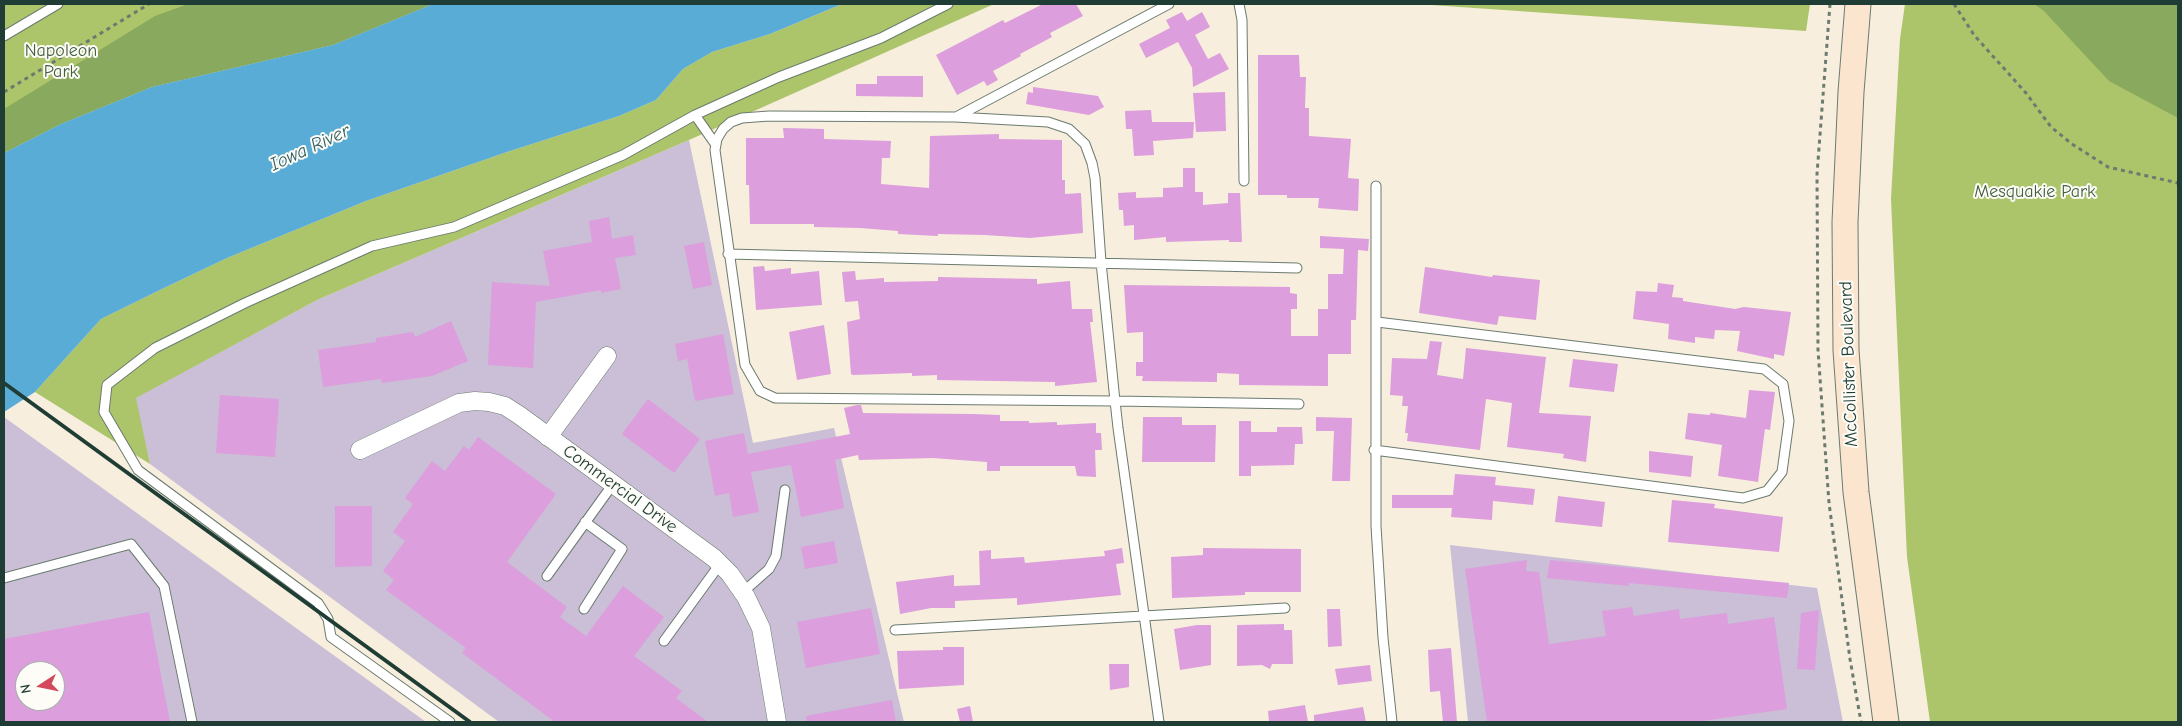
<!DOCTYPE html>
<style>
body{margin:0}
#map{position:relative;width:2182px;height:726px;overflow:hidden;background:#f7eedd;font-family:"Comic Neue",sans-serif}
canvas{display:block}
.frame{position:absolute;inset:0;border:5px solid #1f3d34;pointer-events:none}
.north{position:absolute;left:15px;top:661px;width:50px;height:50px;box-sizing:border-box;background:#fdfcf7;border:1px solid #a4b0a9;border-radius:50%;rotate:259deg;font-size:14px;font-weight:700;line-height:20px;text-align:center;color:#1f3d34}
.north::after{content:'';display:block;margin:auto;width:18px;height:22px;background:#d1495b;clip-path:polygon(50% 0,100% 100%,50% 72%,0 100%)}
</style>
<div id="map">
<canvas width="2182" height="726"></canvas>
<div class="frame"></div>
<div class="north">N</div>
</div>
<script>
const ctx = document.querySelector('canvas').getContext('2d');
ctx.lineJoin = 'round';
function paint(path, color) { ctx.fillStyle = color; ctx.fill(path, 'evenodd'); }
const shape = rows => new Path2D(rows.map(r => 'M' + r).join(''));
function strokePath(path, color, width, dash) { ctx.strokeStyle = color; ctx.lineWidth = width; ctx.lineCap = dash ? 'butt' : 'round'; ctx.setLineDash(dash || []); ctx.stroke(path); }
function label(font, color, halo, rows, align = 'center') {
  ctx.font = font + ' "Comic Neue",sans-serif'; ctx.lineWidth = 4; ctx.setLineDash([]); ctx.textBaseline = 'middle'; ctx.strokeStyle = halo; ctx.fillStyle = color; for (const [text, x, y, turn = 0] of rows) {
    ctx.save(); ctx.translate(x, y); ctx.rotate((+turn || 0) * Math.PI / 180); ctx.textAlign = isNaN(turn) ? turn : align; if (halo) ctx.strokeText(text, 0, 0); ctx.fillText(text, 0, 0); ctx.restore();
  }
}
paint(shape([
 [689,140,753,443,834,428,904,722,499,722,150,464,135,398,317,300],
 [4,417,426,722,4,722],
 [25,671,55,671,55,701,25,701],
 [1450,545,1817,588,1843,722,1468,722]
]), '#cabfd6');
paint(shape([
 [4,4,433,4,333,45,152,87,61,124,4,153],
 [842,4,994,4,689,140,317,300,136,398,150,464,35,392,101,319,164,288,227,258,366,201,507,152,619,116,656,100,683,69,712,52,770,34],
 [1417,4,1810,4,1806,31],
 [1905,4,2178,4,2178,722,1930,722,1907,557,1891,199,1900,39]
]), '#acc46a');
paint(shape([
 [188,4,433,4,333,45,152,87,61,124,4,153,4,109,155,16],
 [2034,4,2178,4,2178,118,2109,81,2043,10]
]), '#89aa5e');
paint(shape([
 [433,4,842,4,770,34,712,52,683,69,656,100,619,116,507,152,366,201,227,258,164,288,101,319,35,392,4,412,4,153,61,124,152,87,333,45]
]), '#59acd5');
paint(shape([
 [1043,4,1076,4,1083,16,1050,33,1052,37,1020,54,1021,56,993,71,998,80,987,86,984,81,957,95,936,55,1003,20,1005,23],
 [1182,12,1187,21,1202,12,1210,27,1195,35,1208,59,1220,53,1229,69,1193,87,1192,68,1178,42,1146,58,1139,44,1170,28,1166,20],
 [1258,55,1299,55,1300,77,1306,77,1305,108,1309,108,1309,136,1351,139,1348,178,1359,179,1358,211,1318,208,1319,198,1287,198,1287,195,1258,195],
 [877,76,923,76,923,97,856,96,856,84,877,84],
 [1033,87,1098,96,1104,107,1089,115,1026,104,1028,92,1033,93],
 [1225,92,1226,131,1196,132,1193,93],
 [1151,110,1152,122,1194,122,1193,138,1153,141,1154,155,1134,156,1132,129,1126,129,1125,111],
 [783,128,824,129,824,139,891,141,890,158,882,158,881,184,929,188,930,136,999,134,999,139,1062,140,1062,180,1065,180,1065,194,1081,193,1083,233,1030,238,985,235,938,234,938,236,898,234,898,231,860,228,814,227,814,224,750,224,749,185,746,185,746,138,784,138],
 [1183,168,1195,168,1195,192,1203,192,1203,205,1228,203,1228,193,1240,193,1242,242,1229,242,1229,240,1166,242,1166,237,1134,240,1134,225,1124,226,1123,210,1119,210,1118,193,1136,192,1136,198,1163,197,1163,188,1183,187],
 [609,217,612,239,633,235,636,255,615,258,621,289,601,293,601,290,536,302,533,368,488,365,492,282,550,286,543,251,592,242,589,221],
 [1320,236,1369,239,1368,251,1358,250,1356,320,1351,320,1351,354,1328,354,1328,386,1239,385,1239,374,1217,373,1217,382,1142,381,1143,376,1136,376,1136,362,1143,362,1143,332,1127,333,1124,285,1290,287,1290,293,1297,294,1297,309,1291,309,1291,336,1318,336,1318,309,1328,309,1328,274,1343,274,1344,249,1320,248],
 [704,242,712,285,693,289,684,246],
 [764,266,765,271,791,268,791,274,819,271,822,305,756,310,753,267],
 [1425,267,1492,277,1493,275,1540,280,1536,320,1499,316,1497,325,1419,313],
 [855,271,856,280,884,278,884,282,938,281,938,277,1037,279,1037,284,1070,281,1072,309,1092,309,1093,322,1090,322,1097,382,1055,386,1055,382,937,380,937,375,912,376,912,373,853,375,851,374,847,322,860,319,858,301,845,302,842,272],
 [1658,283,1674,285,1672,297,1683,298,1683,301,1735,309,1744,307,1791,312,1784,356,1774,354,1774,359,1737,351,1740,331,1715,330,1714,339,1695,337,1695,343,1668,339,1669,324,1633,319,1636,291,1657,292],
 [451,321,468,361,432,376,382,383,381,379,323,387,318,350,376,342,376,338,413,332,415,337],
 [824,325,831,374,797,380,789,332],
 [723,334,734,394,695,401,687,359,678,361,675,344],
 [1430,341,1442,342,1437,375,1463,379,1466,348,1546,357,1539,413,1591,416,1586,462,1563,458,1564,454,1507,447,1512,403,1486,399,1480,450,1407,441,1408,433,1405,433,1408,406,1402,406,1403,396,1390,395,1392,358,1427,359],
 [1573,359,1618,364,1614,392,1569,387],
 [1749,390,1775,392,1770,430,1765,429,1758,482,1718,476,1722,445,1685,439,1688,413,1710,415,1710,413,1746,418],
 [220,395,279,399,275,457,216,453],
 [648,399,700,439,674,473,622,434],
 [857,405,861,405,863,413,973,414,1000,415,1000,421,1029,421,1029,423,1057,422,1057,425,1096,423,1096,433,1101,433,1102,450,1095,450,1096,477,1077,476,1075,466,1000,466,1000,471,987,471,987,462,933,458,859,460,858,455,835,460,844,508,801,517,791,465,751,472,759,512,733,517,729,493,715,496,705,441,744,433,748,454,850,434,844,408],
 [1143,417,1182,417,1182,425,1216,425,1215,462,1142,462],
 [1316,417,1352,418,1350,481,1332,481,1334,431,1316,431],
 [1239,421,1251,421,1251,432,1277,432,1277,427,1302,427,1303,444,1295,444,1294,465,1251,466,1251,476,1239,476],
 [478,437,556,494,507,562,567,607,560,617,586,636,623,586,664,617,634,656,682,691,676,698,708,722,555,722,462,653,466,648,386,590,394,580,383,571,405,541,393,532,413,504,405,498,432,461,445,471,464,446,469,450],
 [1649,451,1693,456,1691,477,1649,472],
 [1455,474,1496,477,1495,485,1535,489,1533,505,1493,501,1492,520,1451,517,1452,508,1392,508,1392,495,1453,495],
 [1558,496,1605,502,1602,527,1555,522],
 [1672,500,1715,504,1714,508,1783,517,1779,552,1668,542],
 [335,506,372,506,372,566,335,567],
 [834,541,838,563,805,569,801,547],
 [1122,548,1124,563,1116,564,1121,595,1017,605,1017,598,955,601,955,608,931,608,900,614,896,582,954,575,954,586,980,585,979,551,991,550,991,559,1024,557,1025,563,1105,556,1104,551],
 [1203,548,1301,549,1301,592,1245,592,1245,595,1172,598,1171,557,1203,555],
 [1527,560,1526,571,1539,572,1549,644,1606,636,1602,611,1632,607,1634,616,1679,609,1680,619,1727,613,1728,624,1774,617,1787,709,1695,722,1487,722,1465,569],
 [1550,560,1789,583,1787,598,1629,583,1629,586,1547,578],
 [871,608,880,654,806,668,797,622],
 [1327,609,1340,609,1342,646,1328,647],
 [1819,610,1815,670,1797,669,1801,613],
 [149,612,170,722,4,722,4,639],
 [25,671,55,671,55,701,25,701],
 [1284,624,1284,630,1292,630,1293,664,1272,664,1270,669,1262,665,1237,666,1237,625],
 [1197,625,1211,625,1211,665,1180,670,1174,629],
 [943,647,964,647,964,685,899,689,897,651,943,650],
 [1451,648,1457,722,1443,722,1440,691,1430,692,1428,650],
 [1109,664,1129,664,1129,687,1110,690],
 [1370,665,1372,681,1338,685,1335,669],
 [892,700,896,722,807,722,806,716],
 [1305,705,1308,722,1269,722,1268,711],
 [970,706,973,722,960,722,957,709],
 [1363,707,1366,722,1314,722,1314,715]
]), '#dc9edc');
const service = shape([
 [1239,4,1242,20,1244,181],
 [4,36,58,4],
 [956,117,1169,4],
 [716,145,695,115,779,77,881,38,948,4],
 [1376,186,1376,526,1383,638,1392,722],
 [728,254,1297,268],
 [1374,450,1743,498,1767,491,1782,472,1789,421,1783,384,1764,369,1377,322],
 [547,576,613,484],
 [4,578,131,544,164,586,192,722],
 [743,592,769,569,776,556,785,490],
 [584,609,622,549,585,522],
 [895,630,1285,608],
 [664,641,720,564],
 [450,722,331,637,328,619,318,603,138,470,104,412,107,385,155,348,245,303,372,246,454,227,623,155,695,115],
 [1159,722,1118,428,1115,401,1101,262,1095,178,1092,163,1085,144,1069,129,1048,122,955,117,769,116,742,118,731,122,723,129,717,139,715,150,745,365,760,391,775,398,1115,401,1299,404]
]);
const minor = shape([
 [548,437,607,356],
 [360,450,459,403,475,401,489,402,505,406,519,415,714,558,730,574,746,597,761,628,777,722]
]);
const secondary = shape([
 [1858,4,1851,92,1845,222,1846,350,1856,492,1886,722]
]);
strokePath(service, '#6b7b6f', 11);
strokePath(minor, '#6b7b6f', 19);
strokePath(secondary, '#6b7b6f', 27);
strokePath(shape([
 [1830,4,1817,174,1818,350,1829,503,1850,659,1861,722],
 [1954,4,1974,35,2026,93,2051,127,2072,144,2108,167,2178,183],
 [4,92,149,4]
]), '#6b7b6f', 3, [4, 4]);
strokePath(service, '#fff', 9);
strokePath(minor, '#fff', 18);
strokePath(secondary, '#fbe5cf', 25);
strokePath(shape([
 [4,383,470,722]
]), '#1f3d34', 4);
label('18px', '#425f42', '#fdfcf7', [
 ["Napoleon",61,51],
 ["Park",61,72],
 ["Mesquakie Park",2035,192]
]);
label('18px', '#1f3d34', '#fdfcf7', [
 ["McCollister Boulevard",1849,364,-92],
 ["Commercial Drive",620,489,36]
]);
label('italic 19px', '#305e64', '#fdfcf7', [
 ["Iowa River",310,148,-25]
]);
</script>
